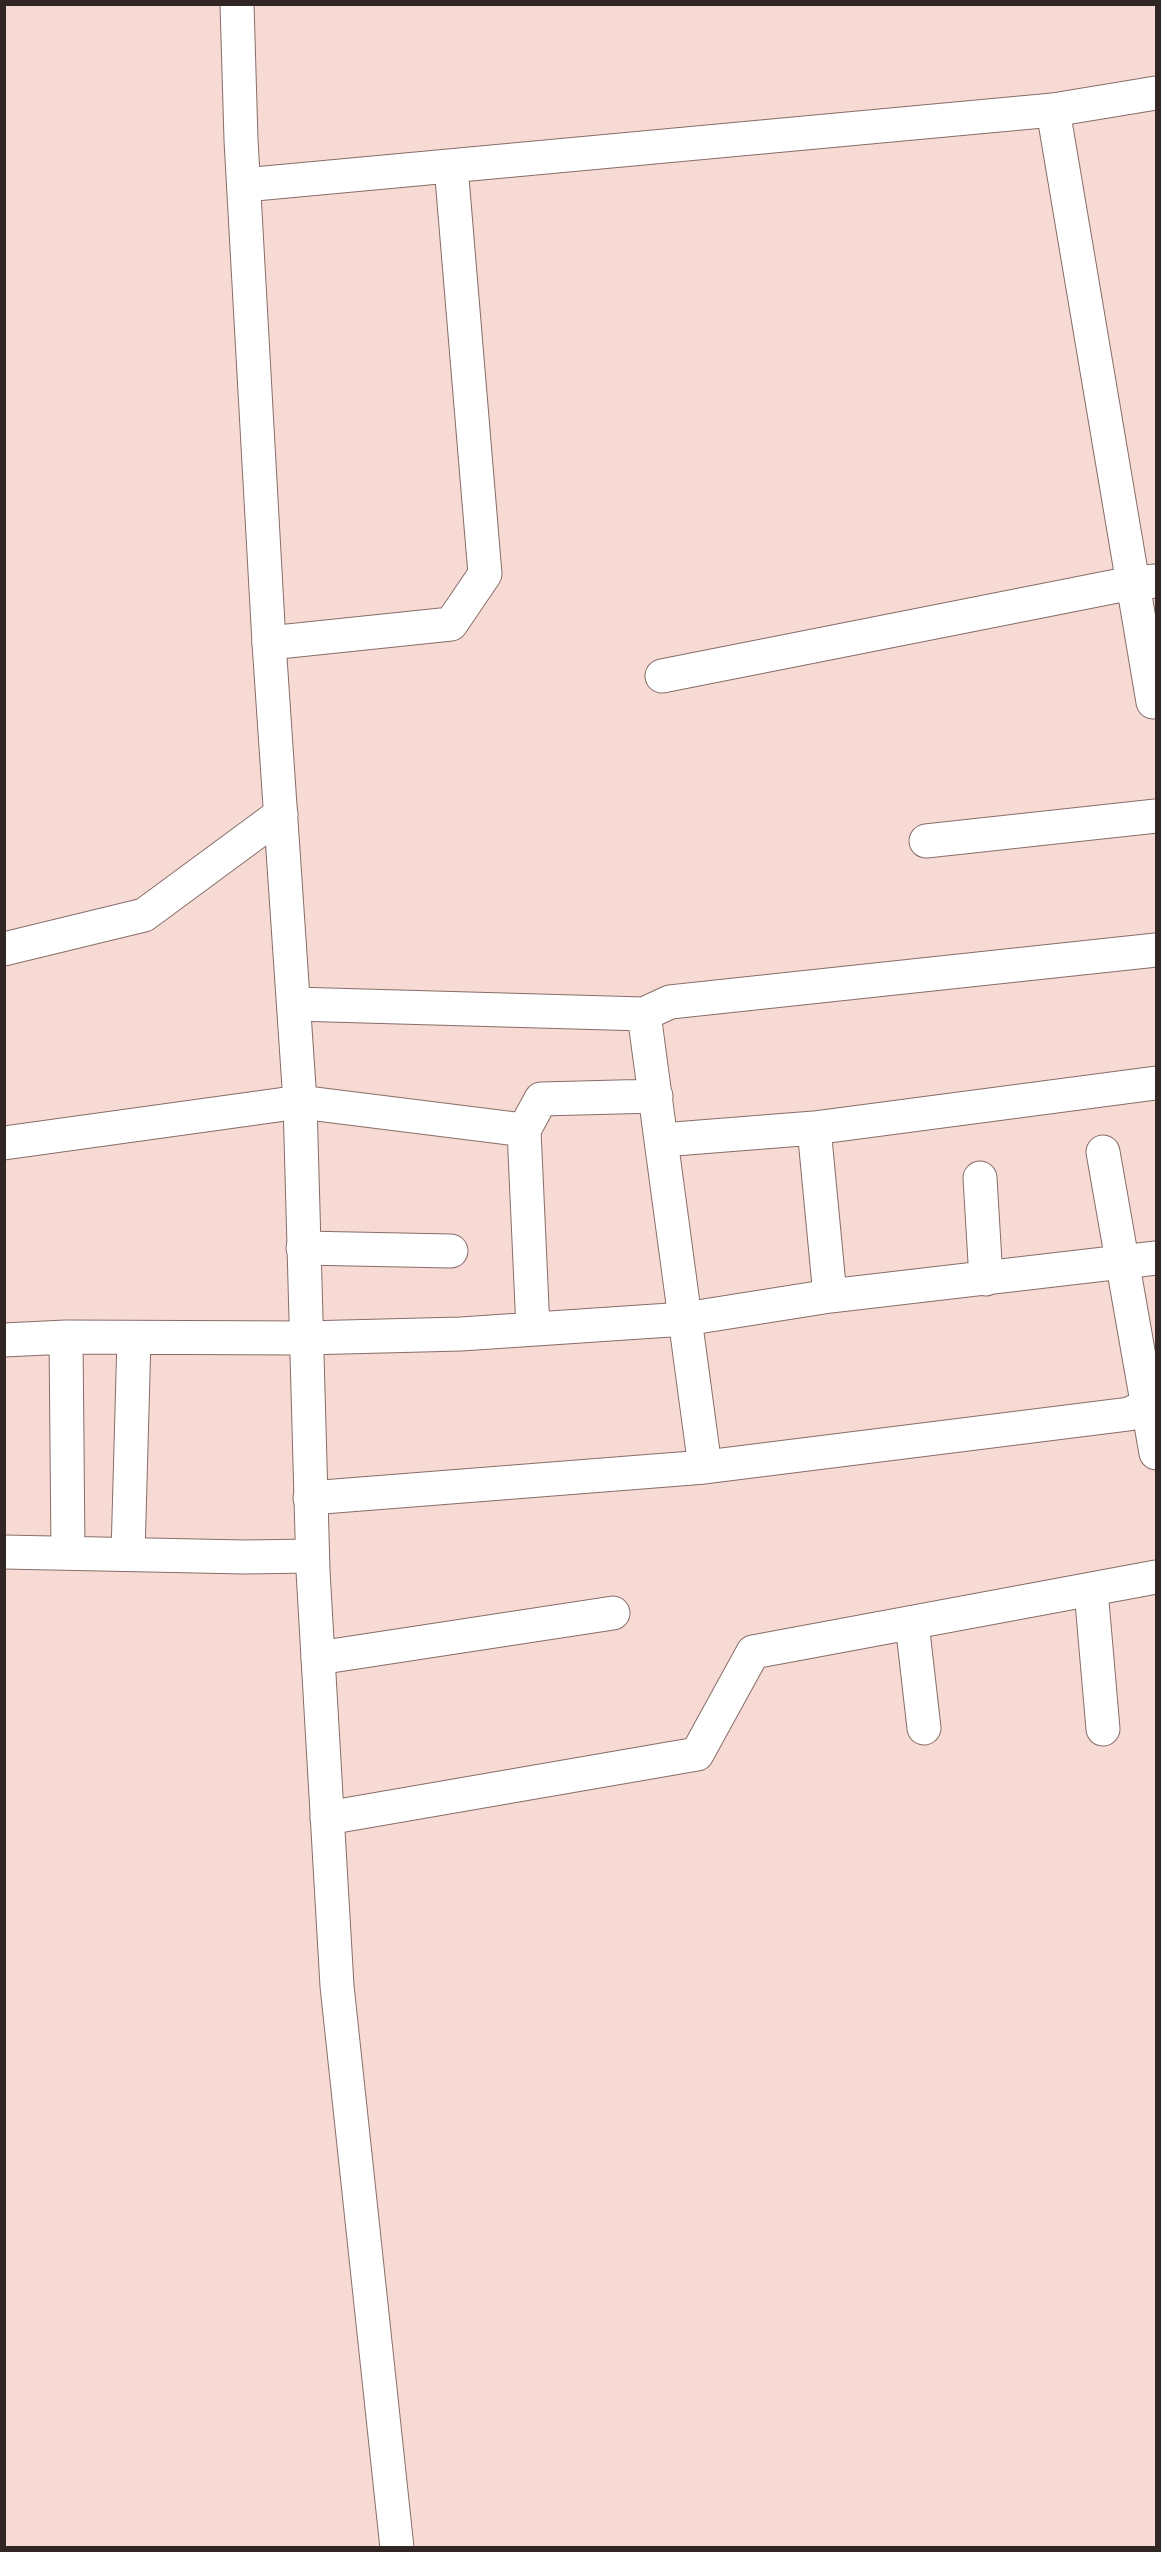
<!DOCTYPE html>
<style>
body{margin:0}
#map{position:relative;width:1161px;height:2552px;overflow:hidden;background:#f8dad4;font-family:"Nunito Sans",sans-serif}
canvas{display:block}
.frame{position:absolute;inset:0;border:6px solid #312624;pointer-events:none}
</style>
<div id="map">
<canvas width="1161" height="2552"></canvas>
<div class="frame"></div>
</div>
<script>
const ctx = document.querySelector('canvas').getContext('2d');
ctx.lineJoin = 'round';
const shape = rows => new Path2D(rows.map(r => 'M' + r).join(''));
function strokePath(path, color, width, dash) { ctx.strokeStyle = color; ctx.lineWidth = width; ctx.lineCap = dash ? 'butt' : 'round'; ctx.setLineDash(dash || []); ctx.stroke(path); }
const street = shape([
 [1053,110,1153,702],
 [244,185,1053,110,1156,93],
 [269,643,451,624,485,574,451,166],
 [662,676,1132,583,1156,581],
 [926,841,1156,816],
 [4,949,144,915,281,814],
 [294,1004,644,1014,670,1002,1156,950],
 [644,1014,705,1467],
 [814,1128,830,1296],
 [662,1140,814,1128,1156,1083],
 [4,1143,300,1102,524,1130],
 [1103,1152,1156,1453],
 [980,1178,986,1279],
 [303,1248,451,1251],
 [533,1329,524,1130,541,1099,656,1096],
 [66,1337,68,1552],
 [4,1340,66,1337,305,1338,461,1334,685,1319,830,1296,1156,1258],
 [310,1498,705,1467,1129,1414,1156,1401],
 [4,1552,245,1557,312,1556],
 [128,1554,134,1338],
 [1091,1590,1103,1729],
 [912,1623,924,1728],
 [318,1658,613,1613],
 [327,1818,697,1754,753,1652,1156,1577]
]);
const secondary = shape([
 [237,4,241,140,269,643,300,1102,313,1571,337,1986,397,2548]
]);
strokePath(street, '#876d68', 35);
strokePath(secondary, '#876d68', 35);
strokePath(street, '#fff', 33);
strokePath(secondary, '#fff', 33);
</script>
